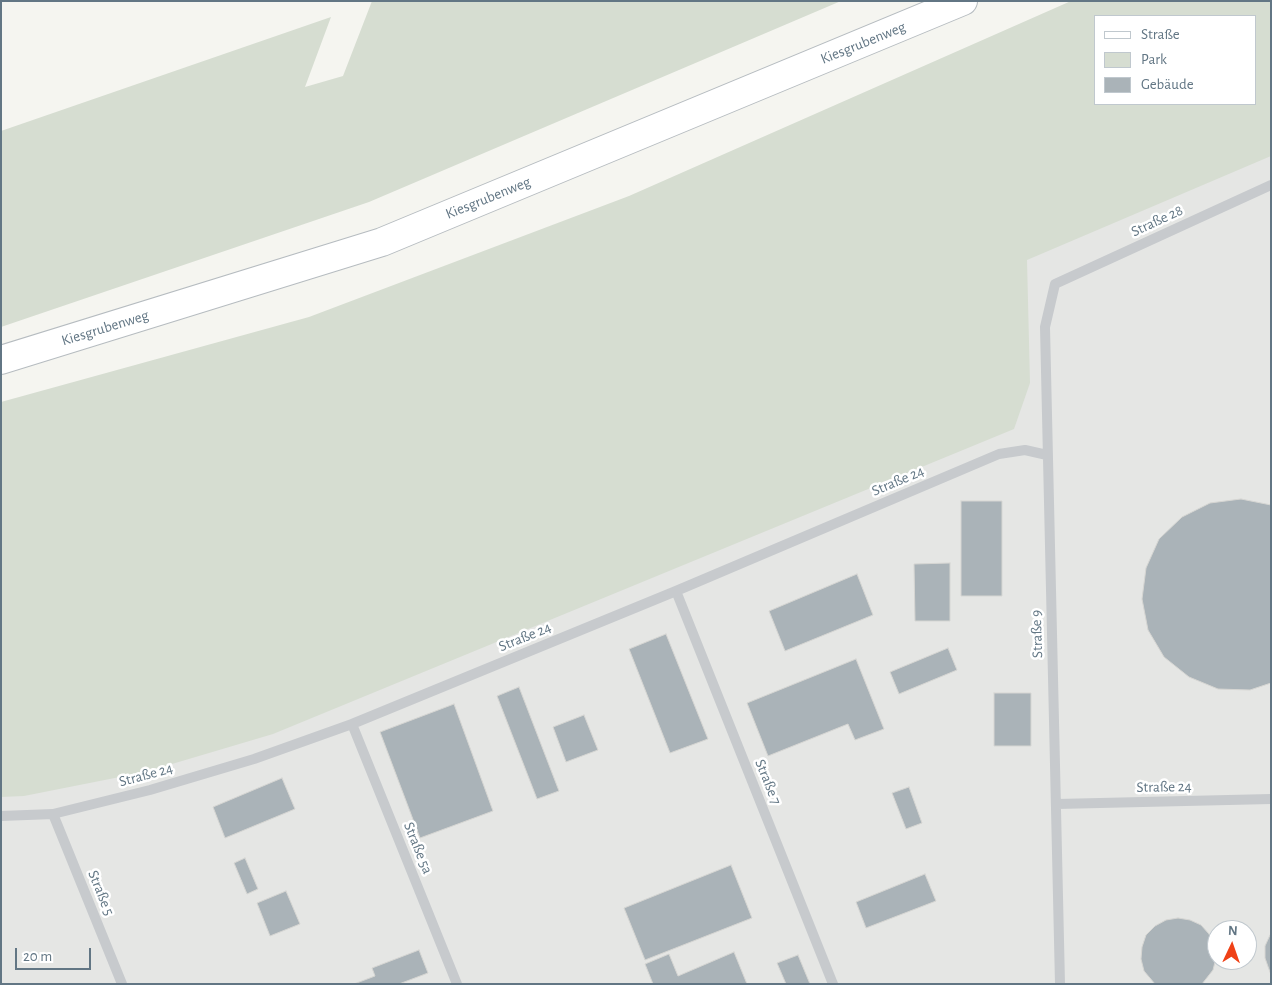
<!DOCTYPE html>
<meta charset="utf-8">
<style>
body{margin:0}
#map{position:relative;width:1272px;height:985px;overflow:hidden;background:#f5f5f0;font-family:"Alegreya Sans",sans-serif}
canvas{display:block}
.frame{position:absolute;inset:0;border:2px solid #627684;pointer-events:none}
.legend{position:absolute;left:1094px;top:15px;width:162px;height:90px;box-sizing:border-box;background:#fff;border:1px solid #c0c8ce;margin:0;padding:6px 9px;list-style:none;font-size:15px;color:#627684}
.legend li{display:flex;align-items:center;gap:10px;height:25px}
.legend b{width:25px;border:1px solid #c0c8ce}
.north{position:absolute;left:1207px;top:920px;width:50px;height:50px;box-sizing:border-box;background:#fff;border:1px solid #c0c8ce;border-radius:50%;rotate:3deg;font-size:14px;font-weight:700;line-height:20px;text-align:center;color:#627684}
.north::after{content:'';display:block;margin:auto;width:18px;height:22px;background:#ef4116;clip-path:polygon(50% 0,100% 100%,50% 72%,0 100%)}
.scale{position:absolute;left:15px;top:948px;width:76px;height:22px;box-sizing:border-box;border:2px solid #627684;border-top:0;padding-left:6px;font-size:15px;line-height:18px;white-space:nowrap;color:#627684;-webkit-text-stroke:4px #fff;paint-order:stroke}
</style>
<div id="map">
<canvas width="1272" height="985"></canvas>
<div class="frame"></div>
<ul class="legend">
<li><b style="height:6px;background:#fff"></b>Straße</li>
<li><b style="height:14px;background:#d6ddd1"></b>Park</li>
<li><b style="height:14px;background:#aab3b8"></b>Gebäude</li>
</ul>
<div class="north">N</div>
<div class="scale">20 m</div>
</div>
<script>
const ctx = document.querySelector('canvas').getContext('2d');
ctx.lineJoin = 'round';
function paint(path, color) { ctx.fillStyle = color; ctx.fill(path, 'evenodd'); }
const shape = rows => new Path2D(rows.map(r => 'M' + r).join(''));
function strokePath(path, color, width, dash) { ctx.strokeStyle = color; ctx.lineWidth = width; ctx.lineCap = dash ? 'butt' : 'round'; ctx.setLineDash(dash || []); ctx.stroke(path); }
function label(font, color, halo, rows, align = 'center') {
  ctx.font = font + ' "Alegreya Sans",sans-serif'; ctx.lineWidth = 5; ctx.setLineDash([]); ctx.textBaseline = 'middle'; ctx.strokeStyle = halo; ctx.fillStyle = color; for (const [text, x, y, turn = 0] of rows) {
    ctx.save(); ctx.translate(x, y); ctx.rotate((+turn || 0) * Math.PI / 180); ctx.textAlign = isNaN(turn) ? turn : align; if (halo) ctx.strokeText(text, 0, 0); ctx.fillText(text, 0, 0); ctx.restore();
  }
}
paint(shape([
 [1271,80,1271,984,1,984,1,675,1256,104],
 [1217,930,1247,930,1247,960,1217,960]
]), '#e5e6e4');
paint(shape([
 [372,1,841,1,369,202,1,327,1,131,331,17,305,87,343,76],
 [1071,1,1271,1,1271,156,1027,260,1030,383,1014,429,273,734,145,772,24,796,1,797,1,402,309,317,629,196],
 [1096,16,1256,16,1256,104,1096,104]
]), '#d6ddd1');
const building = shape([
 [1241,499,1271,505,1271,683,1250,690,1218,689,1189,677,1164,657,1148,630,1142,599,1146,568,1159,539,1182,517,1210,503,1241,499],
 [961,501,1002,501,1002,596,961,596,961,501],
 [950,563,950,621,915,621,914,564,950,563],
 [857,574,873,615,785,651,769,611,857,574],
 [666,634,708,739,670,753,629,649,666,634],
 [948,648,957,670,899,694,890,672,948,648],
 [856,659,884,729,855,740,848,724,768,756,747,703,856,659],
 [519,687,559,791,537,799,497,696,519,687],
 [994,693,1031,693,1031,746,994,746,994,693],
 [454,704,493,811,420,838,380,732,454,704],
 [584,715,598,750,566,762,553,727,584,715],
 [282,778,295,809,225,838,213,807,282,778],
 [909,787,922,823,906,829,892,793,909,787],
 [245,858,258,889,247,894,234,863,245,858],
 [731,865,752,918,645,960,624,908,731,865],
 [925,874,936,901,866,928,856,902,925,874],
 [286,891,300,924,270,936,257,903,286,891],
 [1178,918,1190,920,1201,925,1209,934,1214,946,1216,958,1213,970,1202,984,1155,984,1144,971,1141,959,1142,947,1146,935,1155,926,1166,920,1178,918],
 [1270,935,1271,934,1271,975,1265,958,1265,946,1270,935],
 [419,950,428,973,399,984,354,984,375,976,372,968,419,950],
 [734,952,747,984,653,984,645,964,669,954,678,976,734,952],
 [798,955,810,984,786,984,777,963,798,955]
]);
paint(building, '#aab3b8');
strokePath(building, '#d6d6d3', 1);
const secondary = shape([
 [1,360,382,242,963,1]
]);
strokePath(secondary, '#b6bcc0', 30);
strokePath(shape([
 [676,591,833,984],
 [352,724,457,984],
 [1057,804,1271,799],
 [53,814,122,984],
 [1,816,53,814,150,790,254,759,352,724,676,591,999,454,1025,450,1047,455],
 [1060,984,1045,327,1055,284,1271,185]
]), '#c7cacd', 10);
strokePath(secondary, '#fff', 28);
label('15px', '#627684', '#fff', [
 ["Kiesgrubenweg",863,43,-22],
 ["Kiesgrubenweg",488,198,-22],
 ["Straße 28",1157,221,-25],
 ["Kiesgrubenweg",105,328,-17],
 ["Straße 24",898,481,-23],
 ["Straße 9",1037,634,-92],
 ["Straße 24",525,637,-22],
 ["Straße 24",146,775,-15],
 ["Straße 7",768,782,68],
 ["Straße 24",1164,787,-1],
 ["Straße 5a",418,848,68],
 ["Straße 5",101,893,68]
]);
</script>
